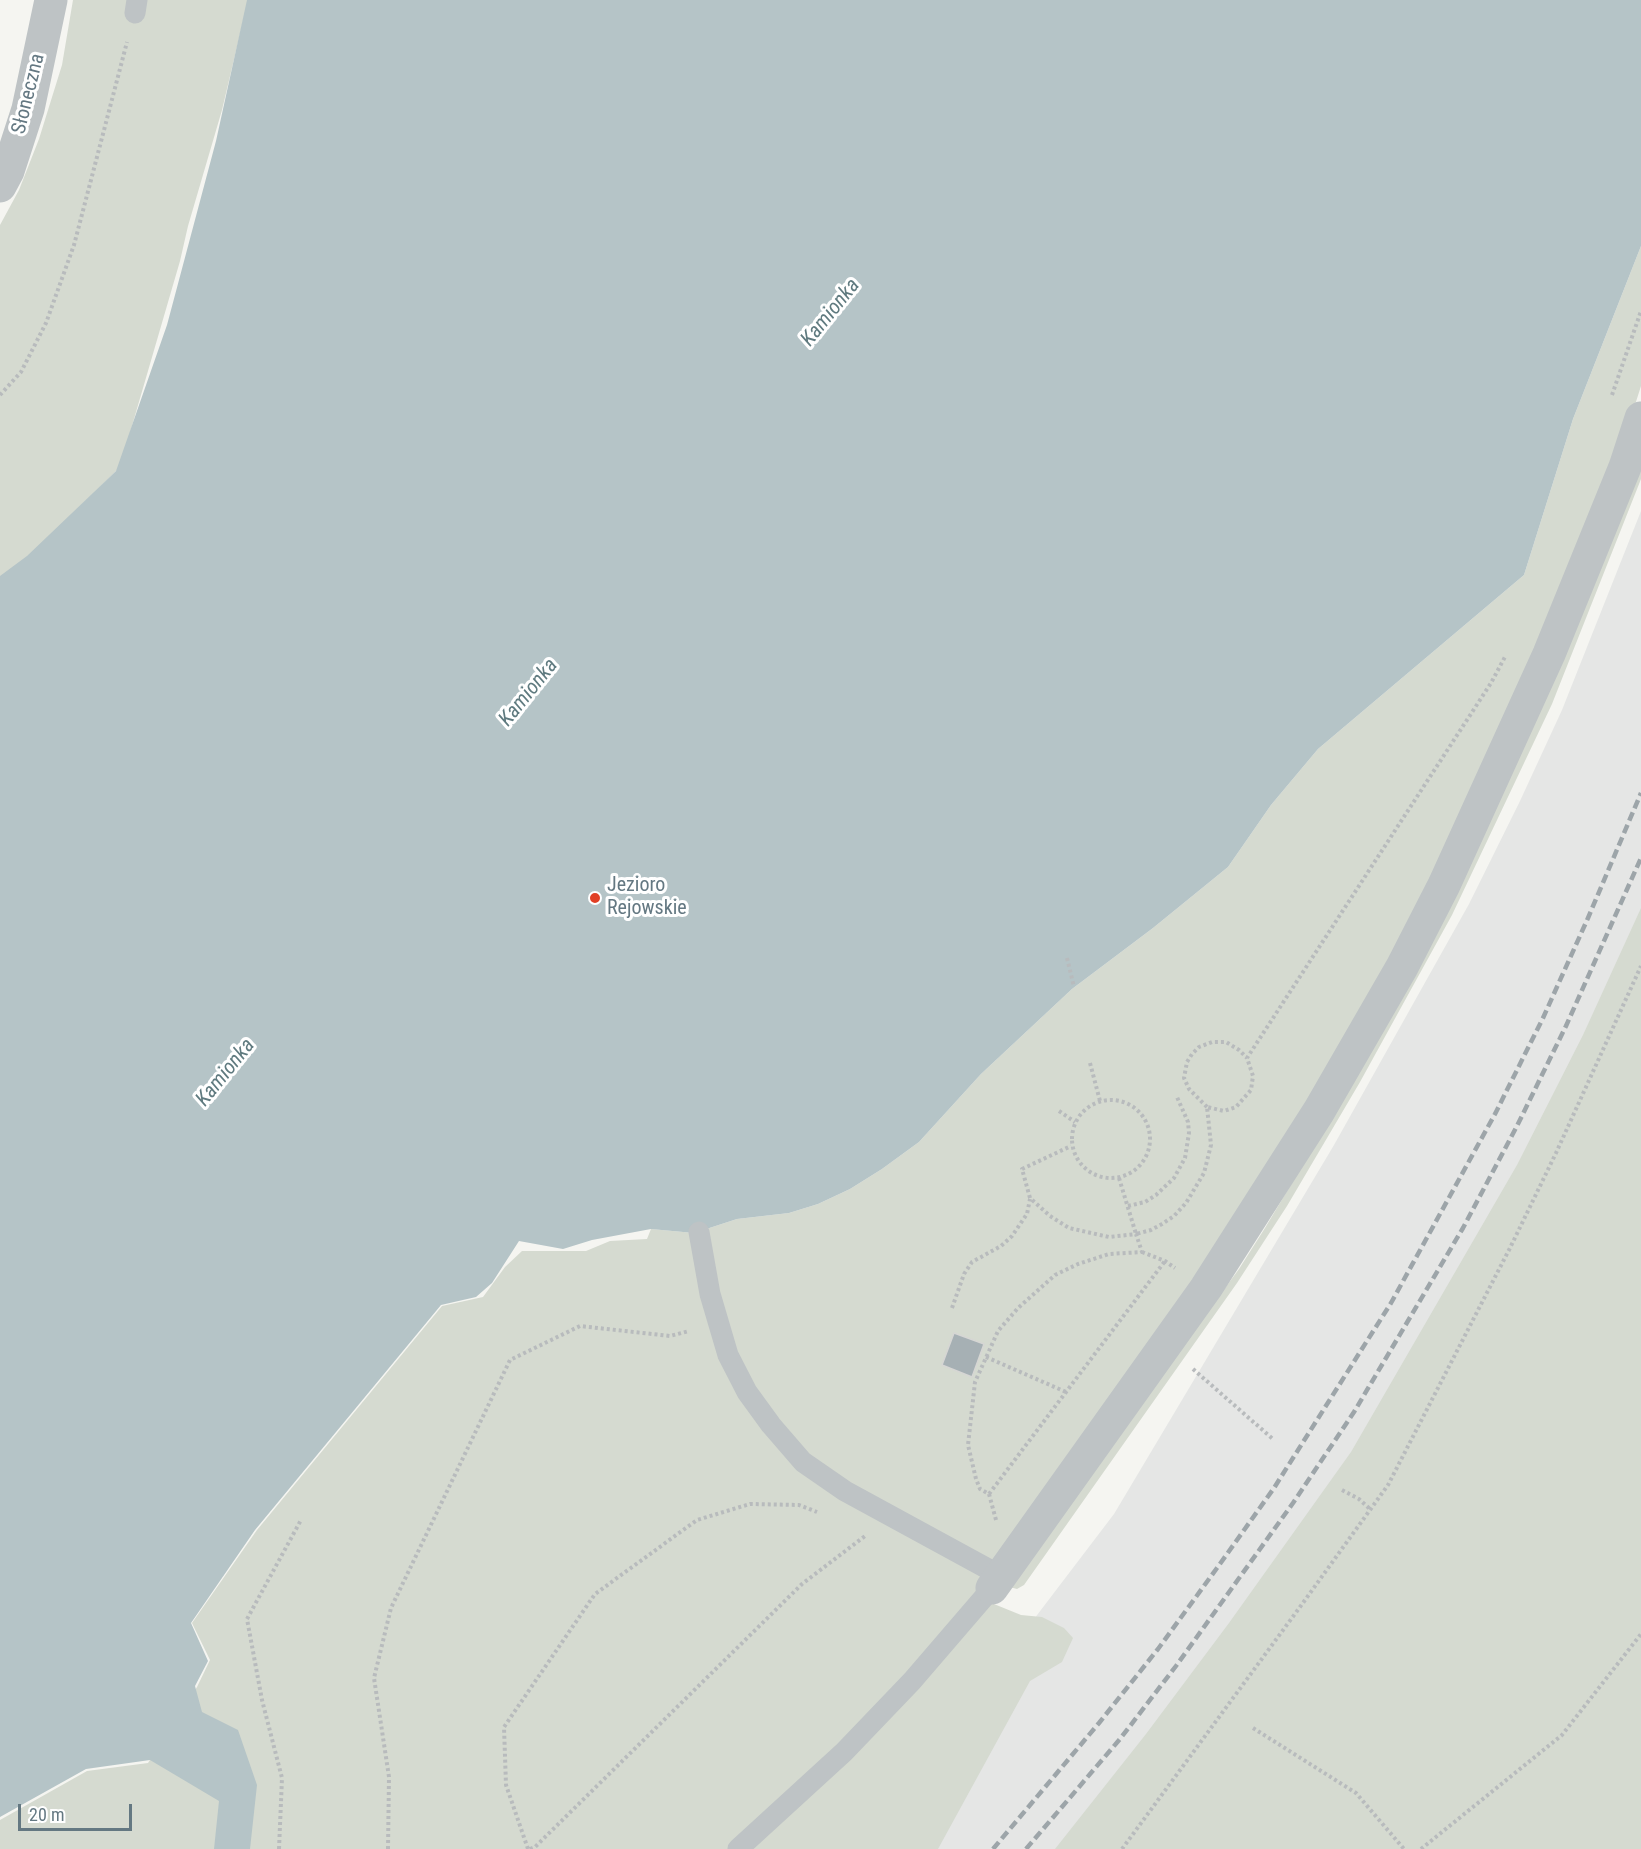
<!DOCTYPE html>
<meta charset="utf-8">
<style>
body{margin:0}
#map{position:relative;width:1641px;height:1849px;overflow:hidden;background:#f5f5f1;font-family:"Roboto Condensed",sans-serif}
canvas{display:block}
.scale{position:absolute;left:18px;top:1804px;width:114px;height:27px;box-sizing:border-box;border:3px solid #647882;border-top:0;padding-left:8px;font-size:18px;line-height:21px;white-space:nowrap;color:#647882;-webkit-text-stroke:4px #fff;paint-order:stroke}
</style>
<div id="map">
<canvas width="1641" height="1849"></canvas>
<div class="scale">20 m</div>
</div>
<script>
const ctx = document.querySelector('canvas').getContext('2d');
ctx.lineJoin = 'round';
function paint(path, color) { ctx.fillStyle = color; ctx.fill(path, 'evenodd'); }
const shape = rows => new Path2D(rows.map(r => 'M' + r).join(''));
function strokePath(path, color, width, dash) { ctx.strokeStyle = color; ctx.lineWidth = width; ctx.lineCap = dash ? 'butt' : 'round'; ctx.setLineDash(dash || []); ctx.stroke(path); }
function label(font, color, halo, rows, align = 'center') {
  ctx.font = font + ' "Roboto Condensed",sans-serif'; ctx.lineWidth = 6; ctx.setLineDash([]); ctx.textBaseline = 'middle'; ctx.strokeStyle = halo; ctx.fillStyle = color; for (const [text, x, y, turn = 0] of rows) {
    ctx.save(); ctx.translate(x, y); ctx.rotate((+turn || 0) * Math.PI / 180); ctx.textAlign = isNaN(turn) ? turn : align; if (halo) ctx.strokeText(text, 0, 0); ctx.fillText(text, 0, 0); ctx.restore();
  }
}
paint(shape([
 [1641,511,1641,1334,1308,1849,848,1849,929,1757,1114,1514,1334,1145,1469,904,1520,801,1562,710]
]), '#e5e6e5');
paint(shape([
 [73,0,248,0,222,110,188,226,180,261,120,467,30,556,0,580,0,225,19,190,39,139,62,65],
 [1641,246,1641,386,1634,408,1494,750,1354,1036,989,1602,1021,1615,1042,1617,1064,1628,1073,1638,1062,1662,1030,1681,938,1849,0,1849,0,1820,87,1771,148,1763,197,1687,210,1660,192,1623,257,1530,442,1306,483,1297,505,1267,522,1251,586,1251,610,1241,647,1239,651,1229,694,1233,737,1219,789,1213,818,1204,850,1189,882,1169,919,1142,981,1074,1072,989,1153,928,1228,867,1271,805,1318,749,1524,575,1573,419],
 [1641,460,1641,479,1552,704,1452,915,1360,1082,1287,1206,1237,1283,1024,1585,1017,1589,1006,1586,1239,1269,1265,1228,1347,1091],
 [1641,908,1641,1849,1055,1849,1146,1734,1229,1623,1351,1452,1517,1165,1583,1035]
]), '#d5dad0');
paint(shape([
 [247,0,1641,0,1641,246,1573,419,1524,575,1318,749,1271,805,1228,867,1153,928,1072,989,981,1074,919,1142,882,1169,850,1189,818,1204,789,1213,737,1219,694,1233,651,1229,592,1240,563,1249,519,1241,492,1283,476,1297,441,1305,255,1530,191,1623,208,1661,195,1686,202,1712,238,1730,257,1785,250,1849,214,1849,219,1801,150,1760,86,1769,0,1817,0,576,27,556,116,471,167,325,216,141]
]), '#b5c4c7');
const building = shape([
 [954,1333,984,1344,972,1377,942,1365,954,1333]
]);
paint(building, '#a6b0b4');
strokePath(building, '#d6d6d4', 1.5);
strokePath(shape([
 [0,395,21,372,46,323,74,245,127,42],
 [1612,395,1641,311],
 [1067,958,1074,987],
 [1090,1063,1100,1101],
 '1072 1139a39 39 0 1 1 78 0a39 39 0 1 1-78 0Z',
 [1207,1107,1189,1089,1184,1078,1187,1062,1192,1054,1199,1047,1212,1042,1226,1042,1239,1050,1247,1058],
 [1059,1111,1075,1122],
 [1119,1178,1136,1234,1151,1230,1162,1224,1174,1216,1186,1203,1204,1173,1211,1145,1207,1107,1224,1111,1236,1107,1251,1090,1253,1076,1247,1058,1491,683,1506,655],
 [1128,1206,1145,1202,1156,1195,1174,1178,1185,1158,1189,1133,1188,1122,1177,1097],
 [1142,1252,1165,1261,1175,1268],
 [952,1308,964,1274,972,1262,1001,1246,1012,1236,1027,1214,1030,1199],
 [986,1357,1066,1392],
 [1193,1369,1274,1440],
 [1342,1490,1359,1499,1371,1510],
 [989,1494,1165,1261],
 [996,1520,989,1494,980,1489,976,1479,968,1445,975,1382,998,1331,1018,1308,1055,1275,1078,1264,1109,1254,1142,1252,1136,1234,1109,1237,1069,1228,1050,1216,1030,1198,1022,1169,1071,1146],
 [1253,1728,1356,1793,1404,1849],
 [279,1849,282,1778,262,1700,247,1619,301,1520],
 [388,1849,389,1777,374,1678,391,1608,510,1360,580,1326,670,1336,689,1331],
 [528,1849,506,1785,504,1727,595,1594,697,1520,750,1504,799,1505,817,1512],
 [530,1849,535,1847,802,1584,865,1536],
 [1122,1849,1300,1607,1388,1485,1510,1248,1556,1153,1641,966],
 [1421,1849,1562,1735,1641,1634]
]), '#b8bbbd', 4, [3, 3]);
strokePath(shape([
 [135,13,137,0],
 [699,1232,710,1294,728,1355,747,1392,771,1425,803,1462,845,1491,1001,1576],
 [738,1849,844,1752,912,1681,992,1588]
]), '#bec3c5', 21);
strokePath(shape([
 [0,186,8,171,28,109,51,0],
 [992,1588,1206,1288,1319,1111,1402,967,1444,885,1549,654,1625,467,1641,418]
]), '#bec3c5', 33);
strokePath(shape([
 [993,1849,1099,1723,1158,1649,1217,1568,1274,1488,1391,1303,1495,1114,1543,1018,1588,918,1641,793],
 [1026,1849,1120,1739,1176,1666,1293,1503,1354,1412,1463,1228,1517,1126,1566,1026,1641,858]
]), '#9da5a9', 4.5, [9, 4.5]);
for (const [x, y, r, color] of [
 [595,898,6,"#e13f25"]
]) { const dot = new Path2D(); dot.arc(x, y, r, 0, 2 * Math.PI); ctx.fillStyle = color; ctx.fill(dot); strokePath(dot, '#fff', 2); }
label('20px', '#647882', '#fff', [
 ["Słoneczna",29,94,-76]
]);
label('20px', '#647882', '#fff', [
 ["Jezioro",607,886],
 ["Rejowskie",607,909]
], 'left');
label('italic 21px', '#5f7a7f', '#fff', [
 ["Kamionka",831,313,-51],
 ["Kamionka",529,693,-51],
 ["Kamionka",226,1073,-51]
]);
</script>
